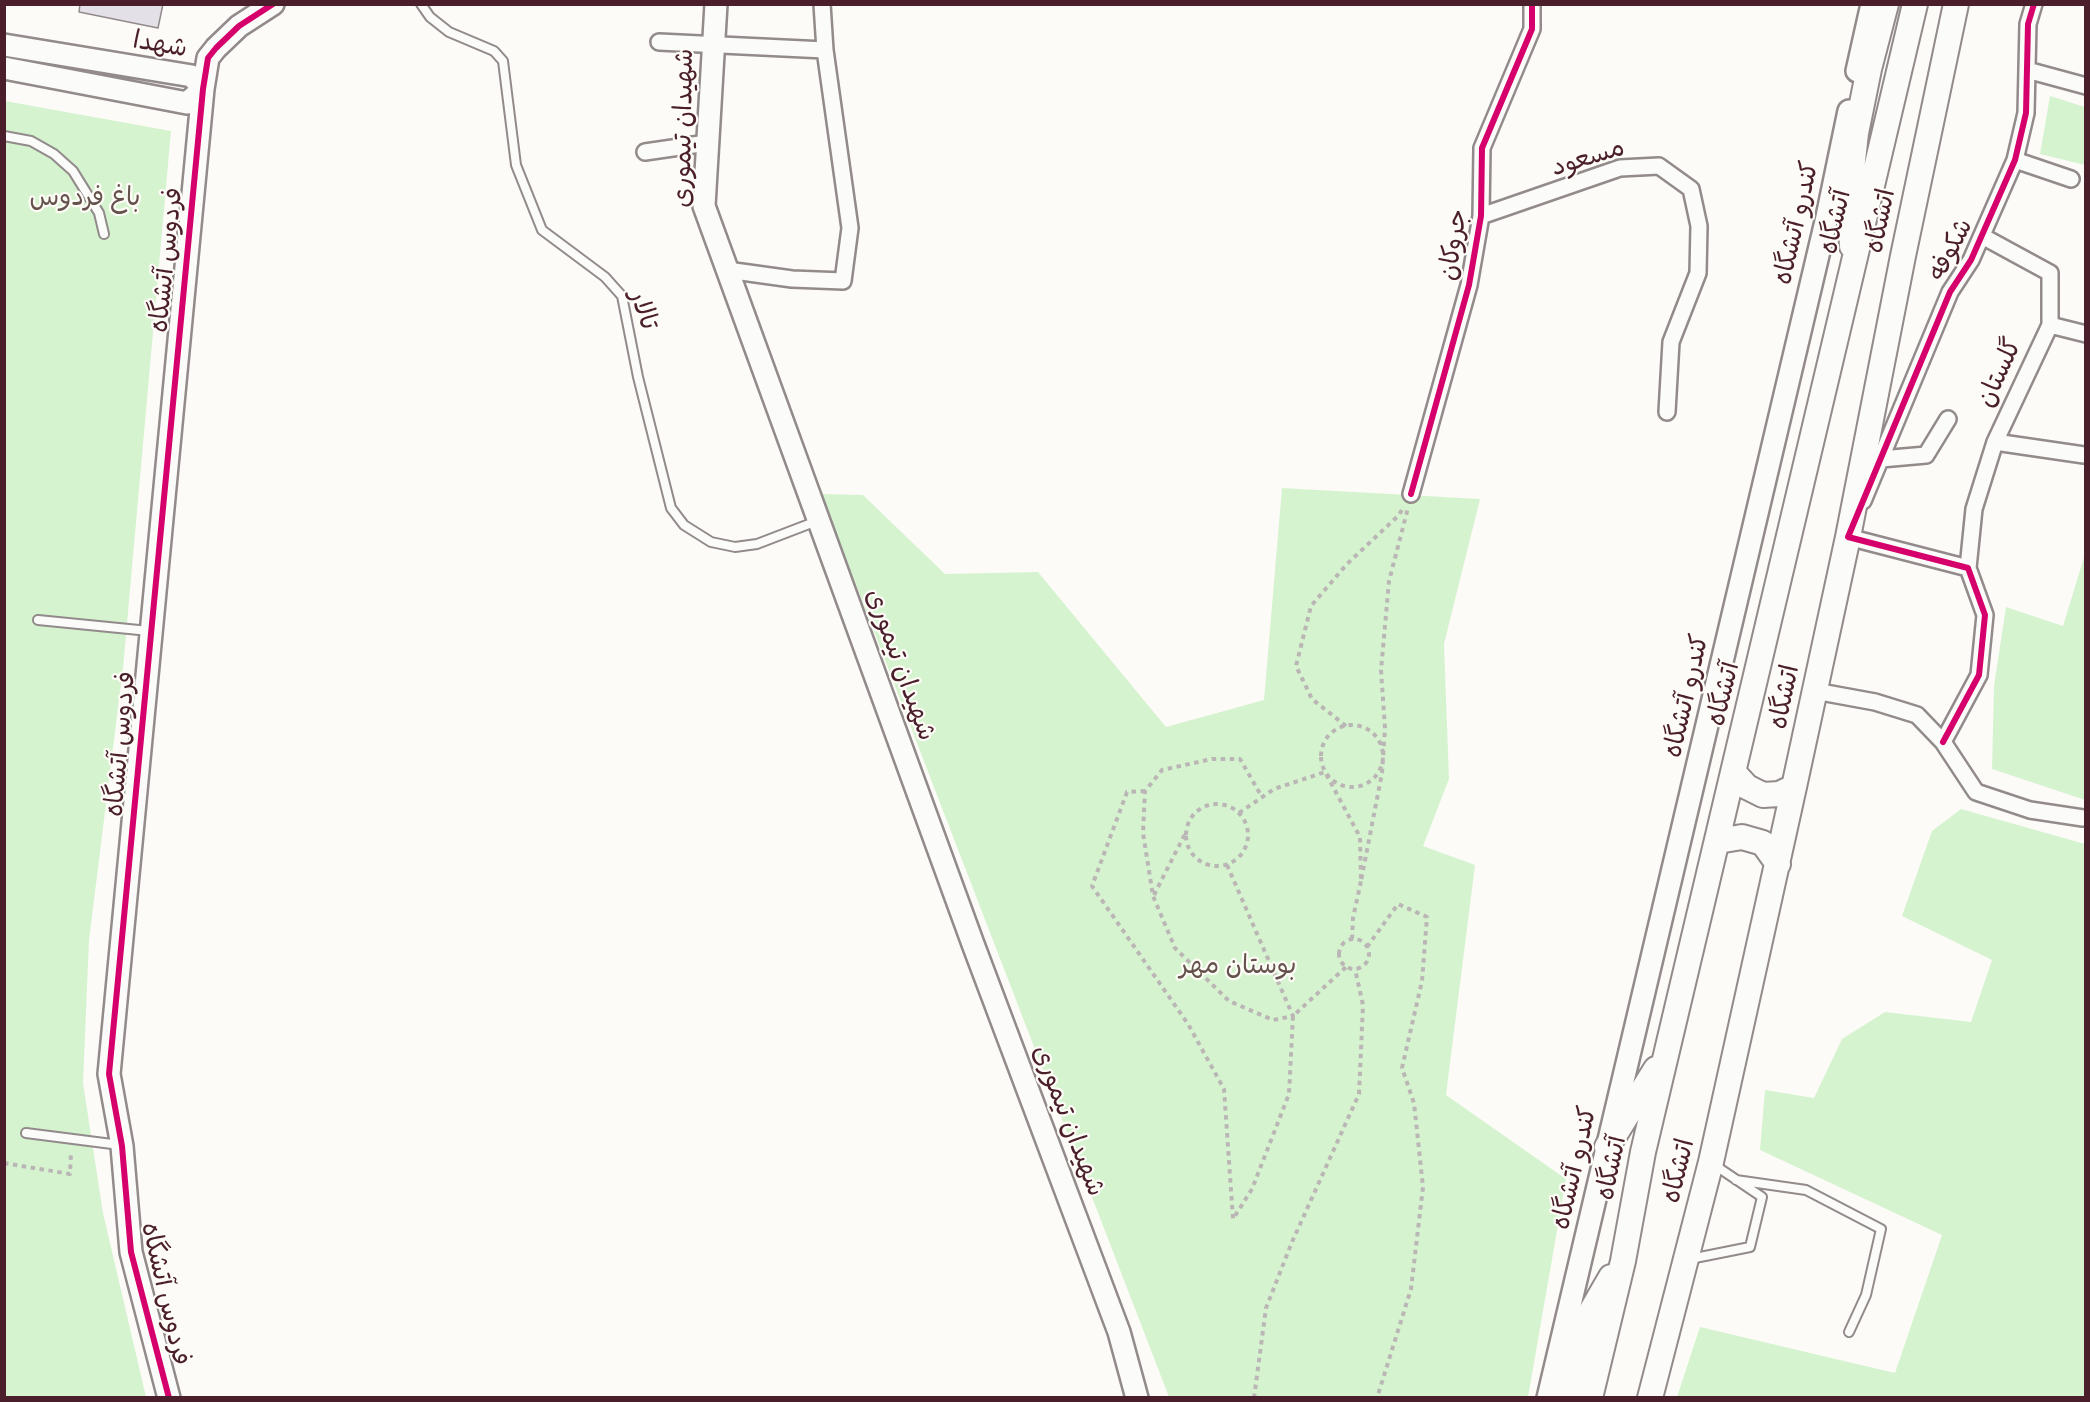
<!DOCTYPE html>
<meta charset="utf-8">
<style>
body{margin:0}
#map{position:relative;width:2090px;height:1402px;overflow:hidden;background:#fcfbf8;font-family:Caveat,sans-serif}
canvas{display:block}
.frame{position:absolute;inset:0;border:6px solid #4a1f2b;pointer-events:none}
</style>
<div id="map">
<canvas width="2090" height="1402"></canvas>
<div class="frame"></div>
</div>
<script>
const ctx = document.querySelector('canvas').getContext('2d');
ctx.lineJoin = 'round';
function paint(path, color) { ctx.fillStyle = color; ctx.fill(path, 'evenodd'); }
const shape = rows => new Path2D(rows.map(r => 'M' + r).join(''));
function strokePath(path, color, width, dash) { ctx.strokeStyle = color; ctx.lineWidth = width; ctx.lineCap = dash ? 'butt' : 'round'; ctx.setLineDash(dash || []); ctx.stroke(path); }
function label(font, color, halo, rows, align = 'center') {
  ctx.font = font + ' Caveat,"Playpen Sans Arabic",sans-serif'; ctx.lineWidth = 4.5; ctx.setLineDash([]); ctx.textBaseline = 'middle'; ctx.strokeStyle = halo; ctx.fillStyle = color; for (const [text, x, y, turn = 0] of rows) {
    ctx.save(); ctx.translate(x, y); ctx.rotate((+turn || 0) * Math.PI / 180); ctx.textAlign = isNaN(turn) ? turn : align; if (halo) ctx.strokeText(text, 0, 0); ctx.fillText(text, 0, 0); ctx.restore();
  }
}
paint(shape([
 [2050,96,2085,107,2085,165,2040,154],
 [5,101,171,131,123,668,89,940,83,1083,103,1213,146,1397,5,1397],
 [1282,488,1480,499,1444,644,1449,779,1423,846,1475,865,1446,1095,1566,1179,1528,1397,1169,1397,821,494,863,495,945,574,1038,572,1166,727,1264,700],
 [2085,554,2085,800,1992,769,1994,686,2006,607,2063,626],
 [1961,809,2085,844,2085,1397,1677,1397,1700,1327,1895,1373,1942,1235,1760,1150,1765,1090,1814,1098,1842,1039,1885,1012,1971,1022,1992,960,1902,916,1932,831]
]), '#d6f3cf');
const building = shape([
 [80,4,163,4,158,28,79,12,80,4]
]);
paint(building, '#e3e0e8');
strokePath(building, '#928a8b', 1.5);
const lane = shape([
 [421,4,430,17,449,32,494,51,503,61,516,165,542,230,605,277,622,296,638,377,671,508,684,525,711,542,735,547,757,544,817,521],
 [4,136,31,141,54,154,73,171,99,213,104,234],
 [38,620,149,631],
 [26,1133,120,1145],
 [1736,1180,1806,1190,1881,1229,1866,1295,1849,1332],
 [1690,1259,1750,1247,1762,1197,1713,1164]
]);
const street = shape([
 [659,42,825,50],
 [2027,70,2086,86],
 [645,152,707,143],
 [2015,160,2071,179],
 [1481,216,1620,168,1659,166,1691,189,1699,226,1698,273,1671,342,1667,412],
 [727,270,792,279,843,281,850,228,825,50,822,4],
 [2050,325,2086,334],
 [1995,442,2084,455],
 [1881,459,1926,455,1948,419],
 [1411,494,1469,285,1481,216,1482,148,1532,29,1532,4],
 [1863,501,1950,292,1971,260,2015,160,2026,113,2028,24,2034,4],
 [1852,528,1848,537,1968,568,1985,615,1979,675,1943,742],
 [1968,568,1974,509,1995,442,2050,325,2050,273,1982,236],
 [1815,691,1875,702,1917,715,1943,742,1976,792,2030,810,2083,818]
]);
const secondary = shape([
 [716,4,704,206,973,944,1119,1332,1137,1398],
 [4,45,192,76,203,89],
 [4,68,187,103,203,89],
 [1857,71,1872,4],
 [169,1398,131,1252,122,1146,109,1074,203,89,208,58,216,48,239,26,273,4],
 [1548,1398,1827,217,1849,111]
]);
const primary = shape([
 [1852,246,1849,197,1856,133,1869,69,1886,4],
 [1734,773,1747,787,1763,795,1779,794,1794,787],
 [1718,841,1742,837,1763,843,1778,864],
 [1607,1147,1656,1069],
 [1567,1398,1586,1320,1611,1277],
 [1590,1398,1623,1261,1643,1152,1915,4],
 [1650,1398,1711,1162,1794,787,1848,537,1903,256,1956,4]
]);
strokePath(lane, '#928a8b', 12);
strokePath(street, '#928a8b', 20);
strokePath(secondary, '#928a8b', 26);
strokePath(primary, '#928a8b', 28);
strokePath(shape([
 '1321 756a31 31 0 1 1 62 0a31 31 0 1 1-62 0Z',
 [1346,726,1312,699,1296,666,1311,606,1347,564,1399,515,1404,506],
 [1145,791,1127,792,1092,886,1188,1024,1224,1089,1233,1219,1252,1189,1289,1094,1293,1016,1346,967],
 '1186 835a31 31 0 1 1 62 0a31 31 0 1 1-62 0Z',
 [1239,813,1274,789,1325,772,1360,837,1361,881,1382,773,1385,728,1381,670,1389,581,1408,508],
 [1227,865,1293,1016,1273,1020,1229,1001,1175,948,1153,896,1143,833,1145,791,1162,770,1212,759,1240,759,1262,797],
 [1154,895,1186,832],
 [1352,939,1353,918,1361,881],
 '1339 954a15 15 0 1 1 30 0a15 15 0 1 1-30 0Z',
 [1367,947,1398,904,1427,917,1422,981,1402,1068,1414,1103,1423,1187,1411,1289,1377,1398],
 [4,1163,70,1174,71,1152],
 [1254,1398,1266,1308,1292,1242,1359,1094,1363,1005,1355,969]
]), '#bbb6b6', 4, [4.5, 4.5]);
strokePath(lane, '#fbfbf9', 8);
strokePath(street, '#fbfbf9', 15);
strokePath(secondary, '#fbfbf9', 21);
strokePath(primary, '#fbfbf9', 24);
strokePath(shape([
 [1411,494,1469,285,1481,216,1482,148,1532,29,1532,4],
 [1943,742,1979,675,1985,615,1968,568,1848,537,1950,292,1971,260,2015,160,2026,113,2028,24,2034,4],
 [169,1398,131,1252,122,1146,109,1074,203,89,208,58,216,48,239,26,273,4]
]), '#d6006c', 6);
label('26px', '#4a1f2b', '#fdfcf7', [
 ["شهدا",160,45,10],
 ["شهیدان تیموری",684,128,-89],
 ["مسعود",1588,158,-17],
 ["اتشگاه",1881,221,-78],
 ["آتشگاه",1836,222,-77],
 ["کندرو آتشگاه",1797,223,-77],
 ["جروکان",1454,245,-81],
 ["شکوفه",1951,250,-62],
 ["فردوس آتشگاه",167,260,-84],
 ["تالار",643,310,72],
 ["گلستان",2000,373,-65],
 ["شهیدان تیموری",900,665,70],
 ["آتشگاه",1724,694,-76],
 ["کندرو آتشگاه",1687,696,-77],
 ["اتشگاه",1785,697,-78],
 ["فردوس آتشگاه",121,744,-85],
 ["شهیدان تیموری",1068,1121,69],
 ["کندرو آتشگاه",1575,1168,-77],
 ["آتشگاه",1612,1168,-78],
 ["اتشگاه",1679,1171,-76],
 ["فردوس آتشگاه",165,1294,77]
]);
label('26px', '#65524c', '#fdfcf7', [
 ["باغ فردوس",85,198],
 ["بوستان مهر",1238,966]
]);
</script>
